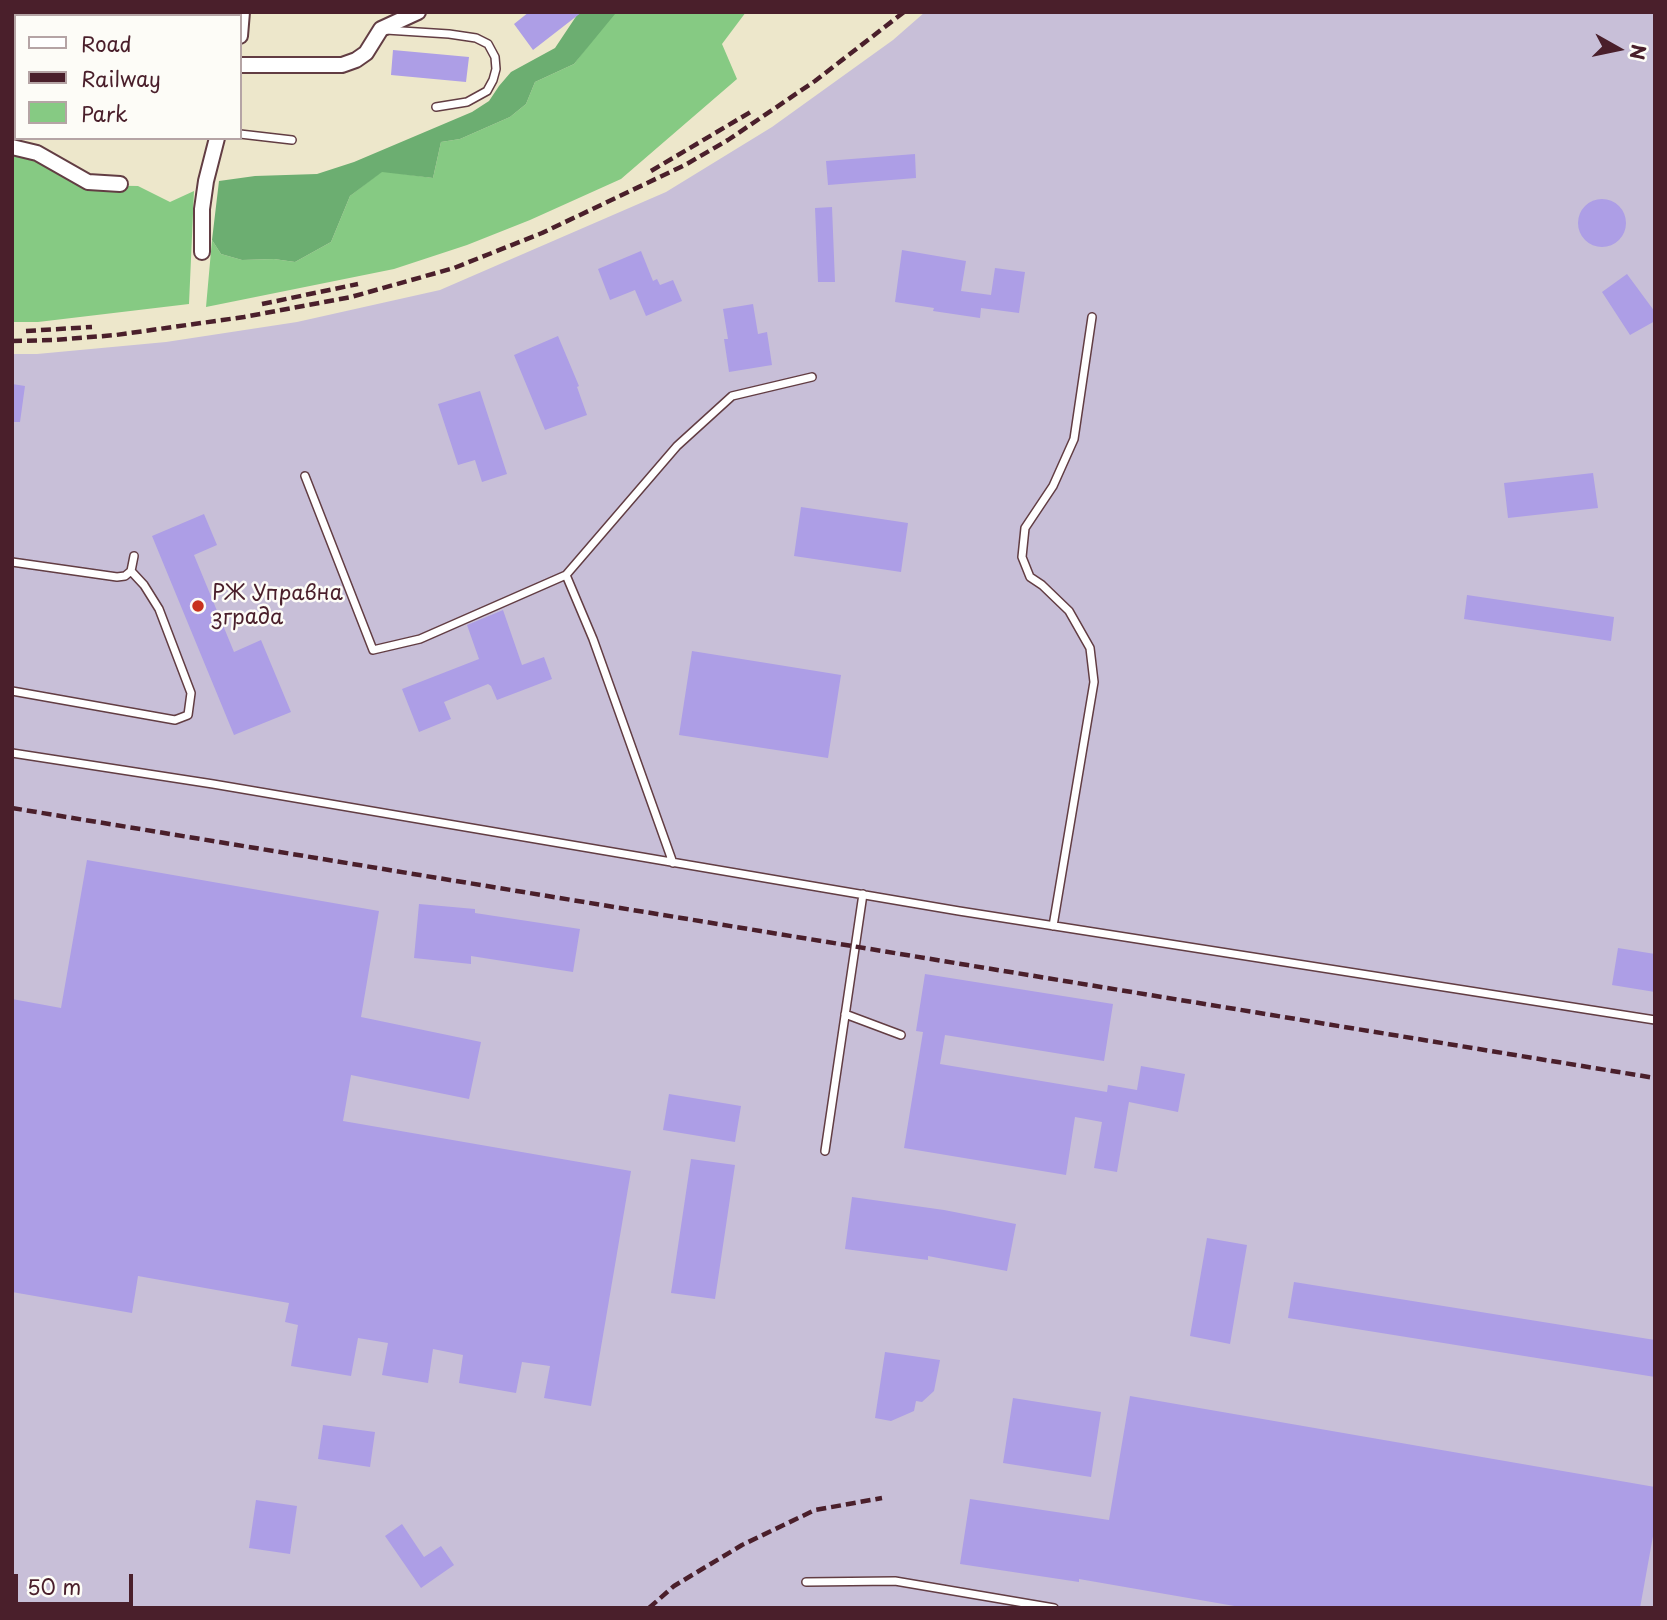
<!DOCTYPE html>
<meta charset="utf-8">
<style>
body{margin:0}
#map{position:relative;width:1667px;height:1620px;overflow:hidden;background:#ede7cb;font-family:"Playpen Sans",sans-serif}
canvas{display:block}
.frame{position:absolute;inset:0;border:14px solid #4a1f2b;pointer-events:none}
.legend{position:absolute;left:14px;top:14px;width:228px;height:126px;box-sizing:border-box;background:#fdfcf7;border:2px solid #b5a4a5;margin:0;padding:9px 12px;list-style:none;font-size:21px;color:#4a1f2b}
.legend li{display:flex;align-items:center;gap:14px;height:35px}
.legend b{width:35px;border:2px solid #b5a4a5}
.north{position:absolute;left:1583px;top:14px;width:70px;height:70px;-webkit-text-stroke:5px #fdfcf7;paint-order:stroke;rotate:99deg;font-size:19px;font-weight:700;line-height:28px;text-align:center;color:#4a1f2b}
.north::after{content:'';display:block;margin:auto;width:24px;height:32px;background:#4a1f2b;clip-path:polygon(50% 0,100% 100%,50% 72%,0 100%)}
.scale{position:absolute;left:14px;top:1574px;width:119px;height:32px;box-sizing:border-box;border:4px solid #4a1f2b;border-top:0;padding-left:9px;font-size:21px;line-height:24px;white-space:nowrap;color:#4a1f2b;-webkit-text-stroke:5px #fdfcf7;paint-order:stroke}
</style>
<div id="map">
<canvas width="1667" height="1620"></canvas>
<div class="frame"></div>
<ul class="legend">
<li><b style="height:9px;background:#fff"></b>Road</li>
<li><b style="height:9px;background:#4a1f2b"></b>Railway</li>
<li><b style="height:19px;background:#86ca83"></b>Park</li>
</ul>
<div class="north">N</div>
<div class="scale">50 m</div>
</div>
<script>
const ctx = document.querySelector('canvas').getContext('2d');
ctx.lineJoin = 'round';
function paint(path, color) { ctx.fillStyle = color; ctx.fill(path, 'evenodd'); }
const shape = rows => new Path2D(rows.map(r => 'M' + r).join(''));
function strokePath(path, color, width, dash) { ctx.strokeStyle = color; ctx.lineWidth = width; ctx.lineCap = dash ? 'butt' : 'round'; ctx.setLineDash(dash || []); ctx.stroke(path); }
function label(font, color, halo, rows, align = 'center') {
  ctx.font = font + ' "Playpen Sans",sans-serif'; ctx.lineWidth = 5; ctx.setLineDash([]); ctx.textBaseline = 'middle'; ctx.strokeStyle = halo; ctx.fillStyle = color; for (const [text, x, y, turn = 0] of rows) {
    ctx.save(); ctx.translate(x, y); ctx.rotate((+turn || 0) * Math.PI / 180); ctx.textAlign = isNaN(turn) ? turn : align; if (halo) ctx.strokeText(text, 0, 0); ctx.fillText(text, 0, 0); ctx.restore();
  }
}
paint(shape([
 [925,12,1655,12,1655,1608,12,1608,12,354,37,354,166,342,297,322,440,290,666,192,772,127,893,40]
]), '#c8bfd8');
paint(shape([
 [614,12,746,12,722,44,737,79,621,179,530,220,467,245,394,269,206,307,212,240,221,254,242,260,274,259,295,262,331,242,350,196,382,171,433,178,441,142,460,139,510,117,526,104,535,82,574,64],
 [12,153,27,156,78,185,138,186,170,202,194,191,189,304,38,322,12,322]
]), '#86ca83');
paint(shape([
 [579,12,615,14,574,64,535,82,526,104,510,117,460,139,441,142,433,178,382,172,350,196,331,242,295,262,274,259,242,260,221,254,212,240,219,181,255,176,317,174,354,162,472,112,489,101,499,86,511,72,555,48]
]), '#6cae71');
paint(shape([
 [529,12,582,12,533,50,514,24],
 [393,50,469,57,466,82,391,75],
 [915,154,916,178,828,185,826,161],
 '1578 223a24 24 0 1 1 48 0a24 24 0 1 1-48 0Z',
 [832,207,835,282,818,282,815,208],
 [902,250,966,261,961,291,991,295,995,268,1025,272,1019,313,981,308,980,318,933,311,934,308,895,302],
 [641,251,653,281,657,279,660,285,673,280,682,301,646,316,635,290,610,300,598,269],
 [1627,274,1655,312,1655,321,1630,335,1602,292],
 [753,304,758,334,767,332,772,365,729,372,724,339,728,339,723,309],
 [558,336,579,386,577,387,587,415,545,430,514,355],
 [12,384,25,386,20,422,12,422],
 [480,391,507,474,482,482,475,460,458,465,438,404],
 [1593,473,1598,508,1508,518,1504,483],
 [801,507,908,523,901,572,794,556],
 [204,514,217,545,194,555,234,652,261,640,291,712,234,735,152,536],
 [1467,595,1614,617,1611,641,1464,619],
 [503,610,522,665,544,657,552,679,497,700,491,686,488,684,444,702,451,719,419,732,402,689,479,659,467,625],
 [692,651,841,675,828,758,679,735],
 [87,860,379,911,361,1017,481,1042,469,1099,351,1075,343,1121,631,1171,591,1406,544,1398,550,1366,522,1362,516,1393,459,1383,463,1355,433,1349,428,1383,382,1375,388,1343,358,1338,351,1376,291,1366,298,1325,285,1322,289,1303,138,1276,132,1313,12,1292,12,999,61,1008],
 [419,904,475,909,475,913,580,929,573,972,471,956,471,964,414,958],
 [1618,948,1655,954,1655,992,1612,985],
 [925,974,1113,1004,1104,1061,945,1035,940,1064,1107,1092,1108,1085,1137,1090,1141,1066,1185,1074,1178,1112,1129,1102,1117,1172,1094,1168,1102,1122,1075,1117,1066,1175,904,1148,923,1032,916,1031],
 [669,1094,741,1106,735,1142,663,1130],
 [691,1159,735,1165,715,1299,671,1293],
 [852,1197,944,1210,1016,1224,1007,1271,928,1256,928,1260,845,1249],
 [1207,1238,1247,1245,1230,1344,1190,1336],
 [1294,1282,1655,1340,1655,1377,1288,1318],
 [885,1352,940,1360,934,1391,922,1402,916,1401,914,1411,891,1421,875,1418],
 [1130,1396,1655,1487,1655,1525,1640,1608,1246,1608,1079,1579,1079,1582,960,1564,970,1499,1109,1520],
 [1013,1398,1101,1412,1091,1477,1003,1463],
 [323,1425,375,1432,370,1467,318,1459],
 [256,1500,297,1506,290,1554,249,1548],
 [402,1524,424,1557,441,1546,454,1565,421,1588,385,1536]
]), '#ad9ee6');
const service = shape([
 [386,30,449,34,476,38,488,44,495,57,496,69,493,80,487,91,467,102,436,107],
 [240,134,292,140],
 [305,476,373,650,420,639,566,575,677,446,732,396,812,377],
 [12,562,117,577,125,576,131,571,134,556],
 [566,575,593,639,673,863],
 [12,691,175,720,188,715,191,693,159,609,144,585,131,571],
 [12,753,213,784,959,911,1655,1020],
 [1053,926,1094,682,1090,648,1069,611,1042,585,1030,577,1022,557,1025,528,1053,486,1074,439,1092,317],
 [845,1014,901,1035],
 [825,1151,863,894],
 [806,1582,895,1581,1054,1608]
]);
const minor = shape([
 [240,36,242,12],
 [240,65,342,65,356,60,366,53,381,29,418,12],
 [12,147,37,153,88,182,120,184],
 [202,252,202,209,206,181,217,138]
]);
strokePath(service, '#623d43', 10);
strokePath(minor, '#623d43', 18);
strokePath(service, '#fff', 7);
strokePath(minor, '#fff', 14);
strokePath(shape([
 [651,171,754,110],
 [262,304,358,284],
 [26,331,92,327],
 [12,341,54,340,116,335,244,317,351,297,454,268,542,233,685,165,728,140,815,81,904,12],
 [12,808,1655,1078],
 [649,1608,674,1586,742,1545,815,1510,882,1498]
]), '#4a1f2b', 4.5, [10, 5]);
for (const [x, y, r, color] of [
 [198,606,7,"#c8321e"]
]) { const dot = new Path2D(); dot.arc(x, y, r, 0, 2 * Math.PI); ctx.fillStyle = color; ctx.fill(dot); strokePath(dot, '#fdfcf7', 2.5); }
label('21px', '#4a1f2b', '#fdfcf7', [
 ["РЖ Управна",212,594],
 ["зграда",212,618]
], 'left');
</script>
